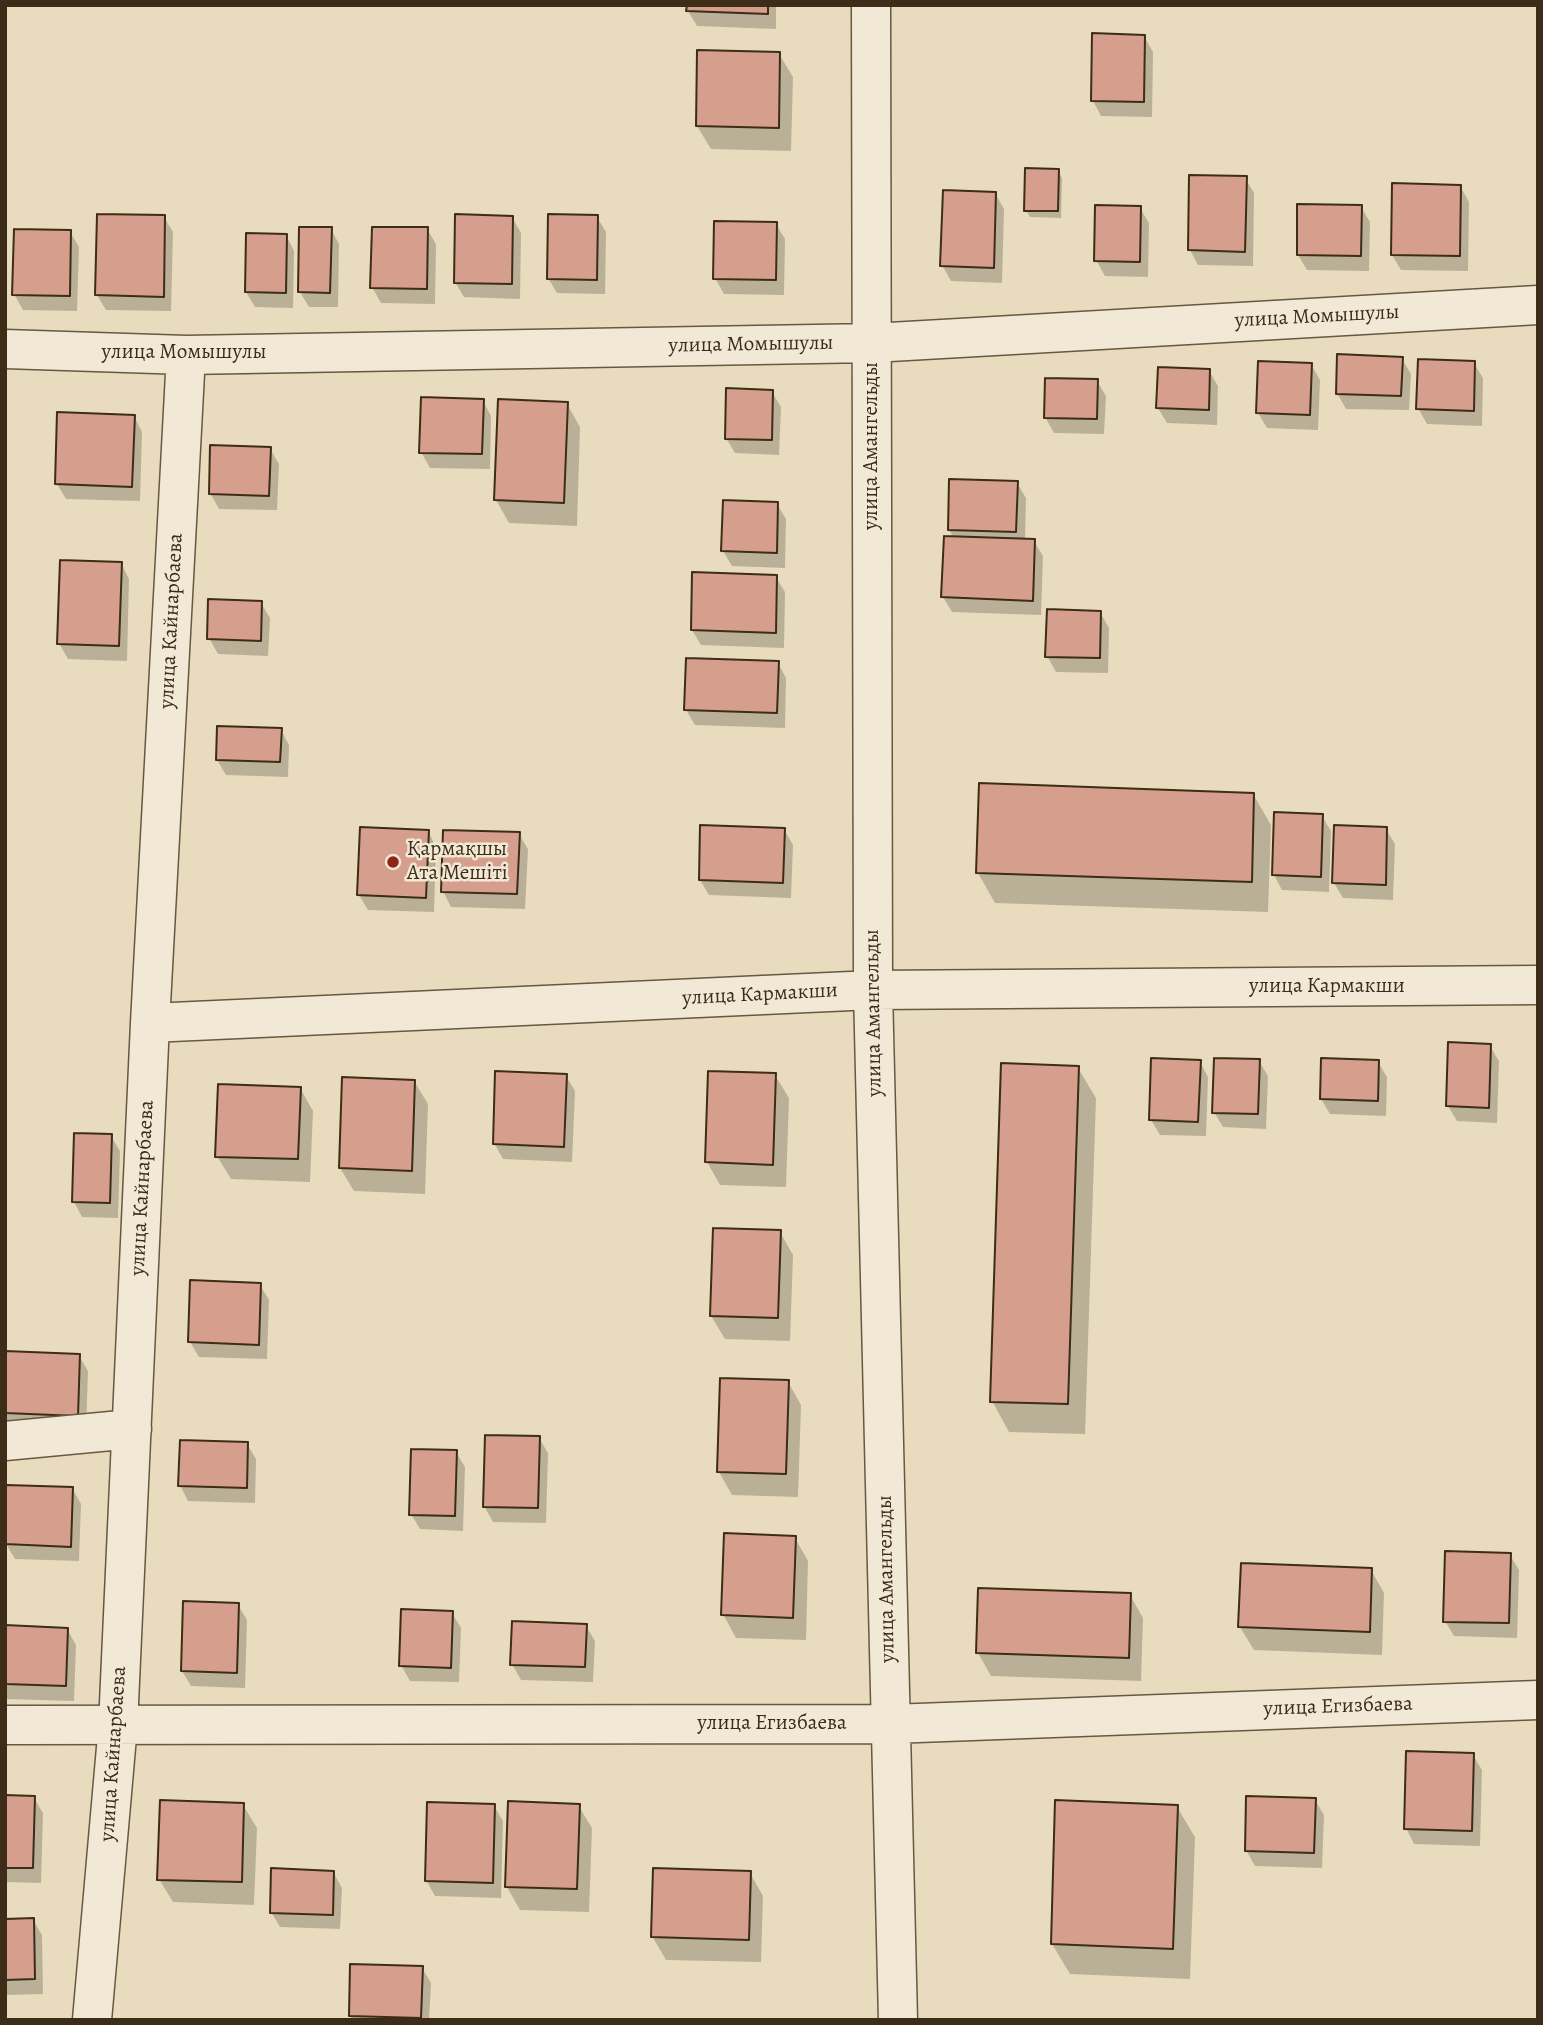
<!DOCTYPE html>
<meta charset="utf-8">
<style>
body{margin:0}
#map{position:relative;width:1543px;height:2025px;overflow:hidden;background:#e9dcbe;font-family:Alegreya,serif}
canvas{display:block}
.frame{position:absolute;inset:0;border:7px solid #3c2c18;pointer-events:none}
</style>
<div id="map">
<canvas width="1543" height="2025"></canvas>
<div class="frame"></div>
</div>
<script>
const ctx = document.querySelector('canvas').getContext('2d');
ctx.lineJoin = 'round';
function paint(path, color) { ctx.fillStyle = color; ctx.fill(path, 'evenodd'); }
const shape = rows => new Path2D(rows.map(r => 'M' + r).join(''));
function strokePath(path, color, width, dash) { ctx.strokeStyle = color; ctx.lineWidth = width; ctx.lineCap = dash ? 'butt' : 'round'; ctx.setLineDash(dash || []); ctx.stroke(path); }
function label(font, color, halo, rows, align = 'center') {
  ctx.font = font + ' Alegreya,serif'; ctx.lineWidth = 5; ctx.setLineDash([]); ctx.textBaseline = 'middle'; ctx.strokeStyle = halo; ctx.fillStyle = color; for (const [text, x, y, turn = 0] of rows) {
    ctx.save(); ctx.translate(x, y); ctx.rotate((+turn || 0) * Math.PI / 180); ctx.textAlign = isNaN(turn) ? turn : align; if (halo) ctx.strokeText(text, 0, 0); ctx.fillText(text, 0, 0); ctx.restore();
  }
}
paint(shape([
 [688,5,776,5,776,29,697,26,688,11],
 [1144,36,1153,52,1152,117,1101,116,1093,101],
 [779,54,793,77,791,151,711,149,697,126],
 [1058,171,1062,178,1061,218,1030,217,1026,210],
 [1245,178,1254,193,1253,266,1198,265,1190,250],
 [1460,186,1469,202,1468,271,1401,270,1392,255],
 [995,193,1004,209,1002,283,951,281,942,265],
 [1361,207,1370,222,1369,271,1307,270,1298,255],
 [1140,208,1149,223,1148,277,1105,276,1096,260],
 [164,217,173,232,171,311,106,310,97,295],
 [512,217,521,233,520,299,464,297,455,282],
 [597,217,606,232,605,294,557,293,548,278],
 [776,224,785,239,784,295,724,294,715,278],
 [331,229,339,244,338,307,309,307,300,292],
 [427,229,436,244,435,304,381,303,372,287],
 [70,232,79,247,77,311,23,310,14,294],
 [286,235,294,251,293,308,255,307,246,292],
 [1402,359,1411,374,1409,410,1346,409,1337,393],
 [1474,363,1483,378,1482,426,1427,424,1418,408],
 [1311,364,1320,380,1318,430,1267,428,1258,413],
 [1209,371,1218,386,1217,425,1167,423,1158,408],
 [1097,381,1106,396,1104,434,1054,433,1045,417],
 [772,392,781,407,779,455,735,453,726,438],
 [483,401,491,416,490,469,430,468,421,452],
 [567,404,580,427,577,526,509,523,496,500],
 [134,416,142,432,140,501,66,499,57,484],
 [270,449,279,464,277,510,219,509,210,493],
 [1017,483,1026,498,1025,540,1034,541,1043,556,1041,615,952,612,943,597,954,538,949,530],
 [777,504,786,519,785,568,732,566,723,551],
 [121,563,129,579,127,661,68,659,59,643],
 [776,577,785,592,784,648,701,645,692,630],
 [261,603,270,618,268,656,218,654,209,638],
 [1100,612,1109,628,1108,673,1056,672,1047,656],
 [778,663,786,678,785,728,695,725,686,710],
 [281,730,289,745,288,777,226,775,217,760],
 [1253,794,1271,825,1268,912,995,903,978,873],
 [1322,816,1331,831,1329,892,1282,890,1274,875],
 [784,829,793,845,791,898,709,895,700,880],
 [1386,829,1395,844,1393,900,1343,898,1334,883],
 [428,831,436,847,434,912,368,910,359,895],
 [519,834,528,849,525,909,451,907,443,891],
 [1490,1046,1499,1061,1497,1123,1457,1121,1448,1106],
 [1259,1061,1268,1076,1266,1129,1223,1127,1214,1112],
 [1200,1062,1208,1077,1206,1136,1160,1135,1151,1120],
 [1378,1062,1387,1077,1386,1116,1330,1114,1321,1099],
 [1078,1068,1096,1098,1085,1434,1009,1432,992,1401],
 [775,1075,789,1098,786,1187,720,1185,707,1162],
 [566,1076,575,1091,572,1162,503,1159,494,1143],
 [414,1081,428,1104,425,1194,354,1191,340,1168],
 [300,1088,313,1111,310,1182,231,1179,217,1156],
 [111,1136,120,1151,118,1218,82,1217,74,1202],
 [780,1232,793,1255,790,1341,725,1339,711,1316],
 [260,1285,269,1300,267,1359,199,1357,190,1342],
 [5,1353,79,1356,88,1371,86,1430,5,1423],
 [788,1382,801,1405,798,1497,732,1495,719,1472],
 [539,1438,548,1453,546,1523,493,1522,484,1506],
 [247,1444,256,1459,255,1503,188,1501,180,1485],
 [456,1452,465,1467,463,1531,420,1529,411,1514],
 [72,1488,81,1504,79,1561,15,1559,6,1544],
 [795,1538,808,1561,806,1640,736,1638,723,1614],
 [1510,1555,1519,1570,1517,1638,1454,1636,1445,1621],
 [1371,1570,1384,1593,1382,1655,1254,1650,1240,1627],
 [1130,1595,1143,1618,1141,1681,991,1676,978,1653],
 [238,1605,247,1620,245,1688,191,1686,182,1671],
 [452,1613,461,1628,459,1682,410,1681,401,1665],
 [586,1626,595,1641,593,1682,521,1680,512,1664],
 [5,1627,67,1629,76,1645,74,1701,5,1699],
 [1473,1755,1482,1770,1480,1846,1414,1844,1406,1828],
 [5,1797,34,1798,43,1813,41,1883,5,1882],
 [1315,1800,1324,1815,1322,1868,1255,1866,1246,1850],
 [243,1805,257,1828,254,1905,173,1902,159,1879],
 [578,1805,592,1828,589,1912,520,1910,507,1887],
 [494,1806,503,1821,501,1898,435,1896,426,1880],
 [1177,1807,1195,1837,1190,1979,1070,1974,1052,1944],
 [333,1872,342,1888,340,1929,280,1927,271,1912],
 [750,1873,763,1896,761,1962,666,1960,652,1936],
 [33,1920,42,1935,43,1994,5,1995,5,1921],
 [422,1968,431,1983,429,2020,353,2020,350,2016]
]), '#0003');
const building = shape([
 [687,5,768,5,768,14,686,11,687,5],
 [1092,33,1145,35,1144,102,1091,101,1092,33],
 [697,50,780,52,779,128,696,126,697,50],
 [1025,168,1059,169,1058,211,1024,211,1025,168],
 [1189,175,1247,176,1245,252,1188,250,1189,175],
 [1392,183,1461,185,1460,256,1391,255,1392,183],
 [943,190,996,192,994,268,940,266,943,190],
 [1297,204,1362,205,1361,256,1297,255,1297,204],
 [1095,205,1141,206,1140,262,1094,261,1095,205],
 [97,214,165,215,164,297,95,295,97,214],
 [455,214,513,216,512,284,454,283,455,214],
 [548,214,598,215,597,280,547,279,548,214],
 [714,221,777,222,776,280,713,279,714,221],
 [299,227,332,227,330,293,298,292,299,227],
 [372,227,428,227,427,289,370,288,372,227],
 [14,229,71,230,70,296,12,295,14,229],
 [246,233,287,234,286,293,245,292,246,233],
 [1337,354,1403,357,1401,396,1336,394,1337,354],
 [1418,359,1475,361,1474,411,1416,409,1418,359],
 [1258,361,1312,363,1310,415,1256,413,1258,361],
 [1158,367,1210,369,1209,410,1156,408,1158,367],
 [1045,378,1098,379,1097,419,1044,418,1045,378],
 [726,388,773,390,772,440,725,439,726,388],
 [421,397,484,399,482,454,419,453,421,397],
 [498,399,568,402,564,503,494,500,498,399],
 [57,412,135,415,132,487,55,484,57,412],
 [210,445,271,447,269,496,209,494,210,445],
 [949,479,1018,481,1016,532,948,530,949,479],
 [723,500,778,502,777,553,721,551,723,500],
 [944,536,1035,539,1033,601,941,597,944,536],
 [60,560,122,562,119,646,57,644,60,560],
 [692,572,777,575,776,633,691,630,692,572],
 [208,599,262,601,261,641,207,639,208,599],
 [1047,609,1101,611,1100,658,1045,657,1047,609],
 [686,658,779,661,777,713,684,710,686,658],
 [217,726,282,728,280,762,216,760,217,726],
 [979,783,1254,793,1252,882,976,873,979,783],
 [1274,812,1323,814,1321,877,1272,875,1274,812],
 [700,825,785,828,783,883,699,880,700,825],
 [1334,825,1387,827,1386,885,1332,883,1334,825],
 [360,827,429,830,426,898,357,895,360,827],
 [443,830,520,832,517,894,441,892,443,830],
 [1448,1042,1491,1044,1489,1108,1446,1106,1448,1042],
 [1151,1058,1201,1060,1198,1122,1149,1120,1151,1058],
 [1214,1058,1260,1059,1258,1114,1212,1113,1214,1058],
 [1321,1058,1379,1060,1378,1101,1320,1099,1321,1058],
 [1001,1063,1079,1066,1068,1404,990,1402,1001,1063],
 [495,1071,567,1074,564,1147,493,1144,495,1071],
 [708,1071,776,1073,773,1165,705,1162,708,1071],
 [342,1077,415,1080,412,1171,339,1168,342,1077],
 [218,1084,301,1087,298,1159,215,1157,218,1084],
 [74,1133,112,1134,110,1203,72,1202,74,1133],
 [713,1228,781,1230,778,1318,710,1316,713,1228],
 [190,1280,261,1283,259,1345,188,1342,190,1280],
 [5,1351,80,1354,78,1416,5,1413,5,1351],
 [720,1378,789,1380,786,1474,717,1472,720,1378],
 [485,1435,540,1436,538,1508,483,1507,485,1435],
 [180,1440,248,1442,247,1488,178,1486,180,1440],
 [411,1449,457,1450,455,1516,409,1515,411,1449],
 [6,1485,73,1487,71,1547,5,1544,6,1485],
 [724,1533,796,1536,793,1618,721,1615,724,1533],
 [1445,1551,1511,1553,1509,1623,1443,1622,1445,1551],
 [1241,1563,1372,1568,1370,1632,1238,1627,1241,1563],
 [978,1588,1131,1593,1129,1658,976,1653,978,1588],
 [183,1601,239,1603,237,1673,181,1671,183,1601],
 [401,1609,453,1611,451,1668,399,1666,401,1609],
 [512,1621,587,1624,585,1667,510,1665,512,1621],
 [5,1625,68,1628,66,1686,5,1684,5,1625],
 [1406,1751,1474,1753,1472,1831,1404,1829,1406,1751],
 [5,1795,35,1796,33,1868,5,1868,5,1795],
 [1246,1796,1316,1798,1314,1853,1245,1851,1246,1796],
 [160,1800,244,1803,242,1882,157,1880,160,1800],
 [1055,1800,1178,1805,1173,1949,1051,1944,1055,1800],
 [508,1801,580,1804,577,1889,505,1887,508,1801],
 [427,1802,495,1804,493,1883,425,1881,427,1802],
 [271,1868,334,1871,333,1915,270,1913,271,1868],
 [653,1868,751,1871,749,1940,651,1937,653,1868],
 [34,1918,35,1979,5,1980,5,1919,34,1918],
 [350,1964,423,1966,421,2018,349,2016,350,1964]
]);
paint(building, '#d69e8c');
strokePath(building, '#3c2c18', 2);
const minor = shape([
 [871,5,873,990,898,2020],
 [5,349,186,355,872,343,1538,305],
 [150,1023,873,990,1538,985],
 [5,1441,132,1429],
 [5,1725,891,1724,1538,1700],
 [92,2020,118,1725,150,1023,186,355]
]);
strokePath(minor, '#675842', 41);
strokePath(minor, '#f1e8d5', 38);
for (const [x, y, r, color] of [
 [393,862,7,"#8f2418"]
]) { const dot = new Path2D(); dot.arc(x, y, r, 0, 2 * Math.PI); ctx.fillStyle = color; ctx.fill(dot); strokePath(dot, '#f1e8d5', 2.5); }
label('21px', '#3c2c18', '#f1e8d5', [
 ["улица Момышулы",1317,317,-3],
 ["улица Момышулы",751,345,-1],
 ["улица Момышулы",184,353],
 ["улица Амангельды",872,446,-90],
 ["улица Кайнарбаева",172,621,-87],
 ["улица Кармакши",1327,987],
 ["улица Кармакши",760,995,-3],
 ["улица Амангельды",874,1013,-91],
 ["улица Кайнарбаева",143,1188,-87],
 ["улица Амангельды",887,1579,-91],
 ["улица Егизбаева",1338,1707,-2],
 ["улица Егизбаева",772,1724],
 ["улица Кайнарбаева",114,1754,-86]
]);
label('21px', '#3c2c18', '#f1e8d5', [
 ["Қармақшы",407,850],
 ["Ата Мешіті",407,874]
], 'left');
</script>
